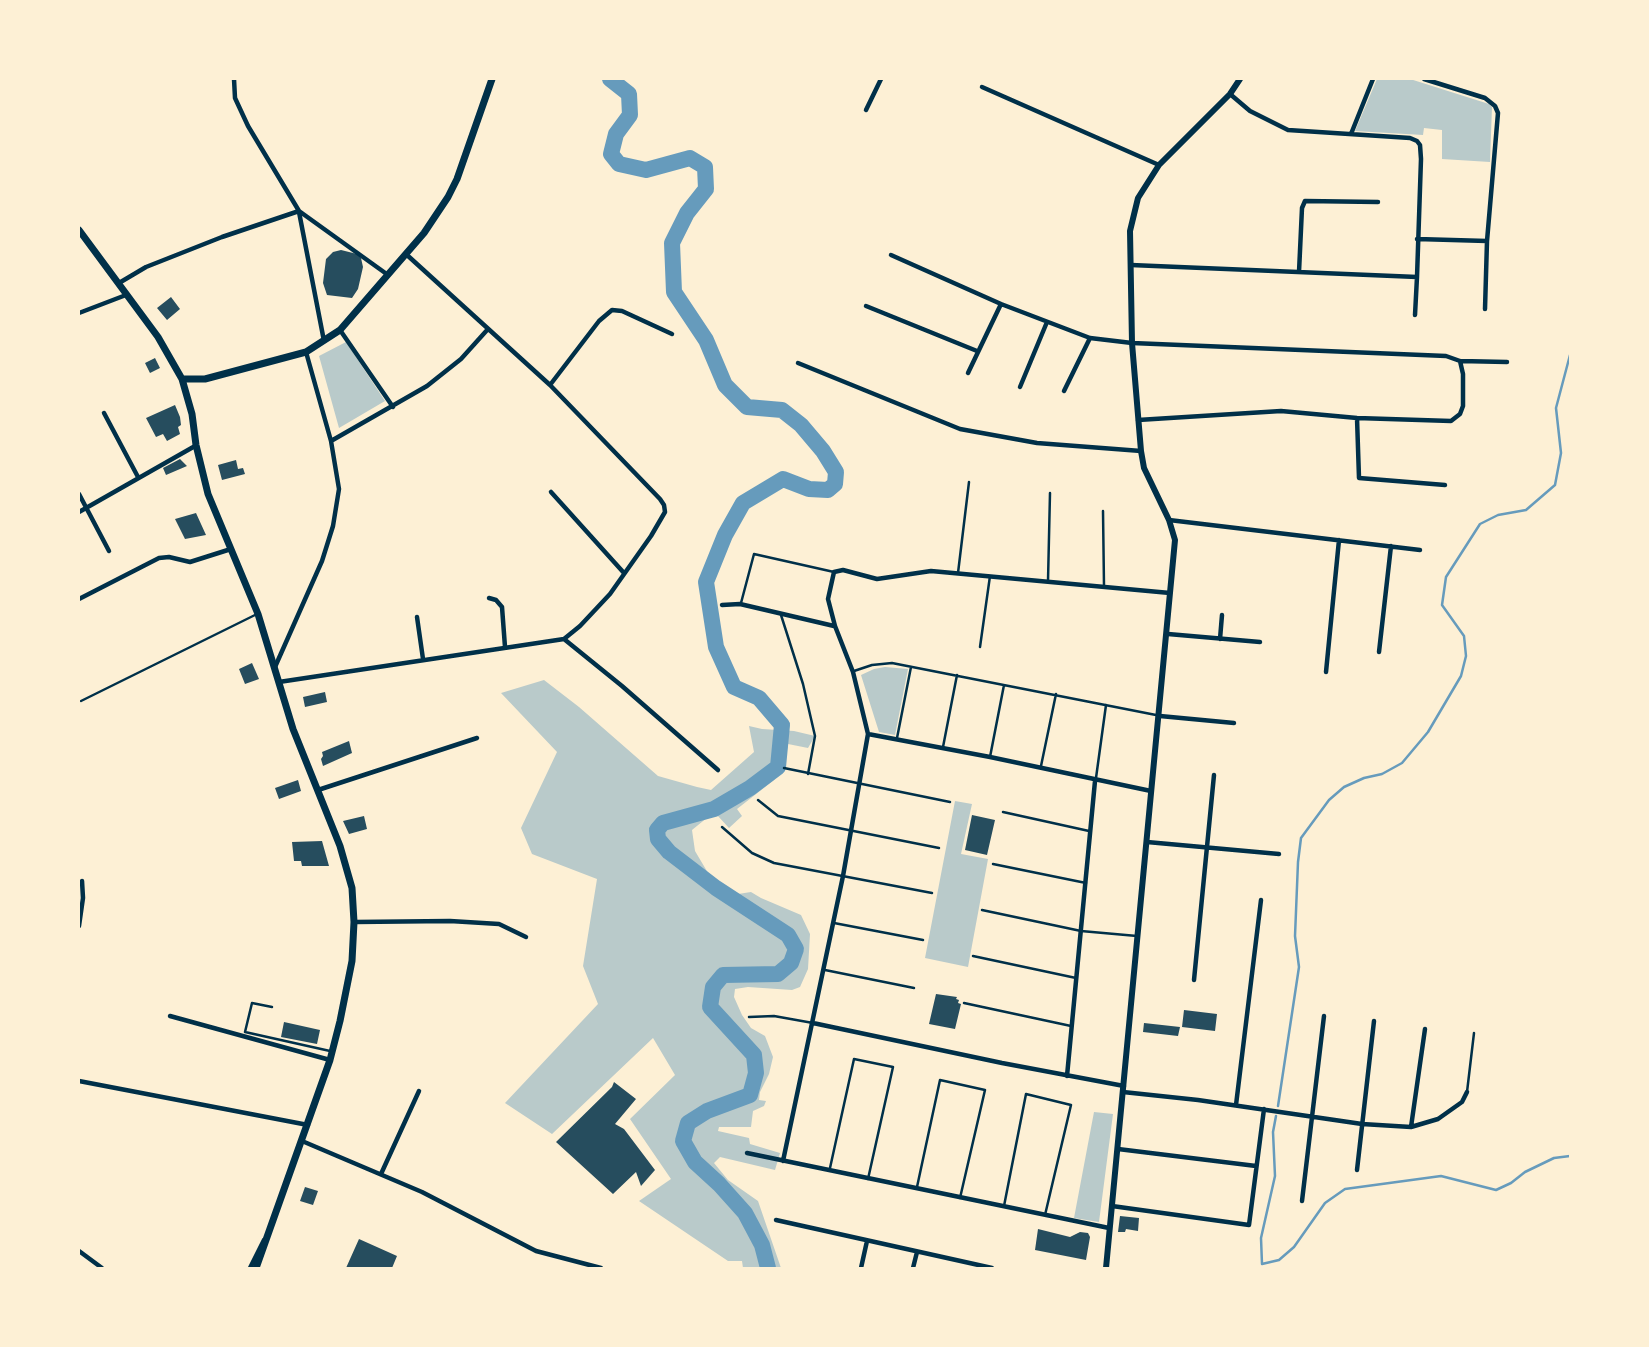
<!DOCTYPE html>
<style>
body{margin:0}
#map{position:relative;width:1649px;height:1347px;overflow:hidden;background:#fdf0d5;font-family:"Zilla Slab",serif}
canvas{display:block}
.frame{position:absolute;inset:0;border:80px solid #fdf0d5;pointer-events:none}
</style>
<div id="map">
<canvas width="1649" height="1347"></canvas>
<div class="frame"></div>
</div>
<script>
const ctx = document.querySelector('canvas').getContext('2d');
ctx.lineJoin = 'round';
function paint(path, color) { ctx.fillStyle = color; ctx.fill(path, 'evenodd'); }
const shape = rows => new Path2D(rows.map(r => 'M' + r).join(''));
function strokePath(path, color, width, dash) { ctx.strokeStyle = color; ctx.lineWidth = width; ctx.lineCap = dash ? 'butt' : 'round'; ctx.setLineDash(dash || []); ctx.stroke(path); }
paint(shape([
 [1377,79,1410,79,1489,104,1492,107,1490,162,1442,159,1442,130,1424,128,1423,135,1355,131],
 [346,342,385,401,339,428,319,356],
 [885,667,908,669,895,735,879,732,861,675,874,669],
 [544,680,579,707,658,776,697,787,711,790,754,752,749,726,762,729,794,731,815,736,808,748,788,744,784,768,774,780,737,809,742,816,729,828,717,815,708,817,692,830,695,851,711,878,738,894,751,892,761,898,801,915,810,934,808,969,800,987,792,990,748,987,735,989,734,997,742,1015,751,1028,765,1036,773,1057,769,1074,760,1092,759,1100,766,1101,764,1106,753,1111,751,1127,719,1127,718,1131,749,1138,750,1144,780,1153,775,1170,720,1157,714,1163,728,1180,758,1201,781,1268,743,1268,742,1261,728,1261,639,1201,671,1179,630,1119,675,1075,653,1038,552,1134,505,1103,598,1004,583,966,597,879,532,854,521,828,557,752,501,693],
 [955,801,972,804,961,854,988,859,968,967,925,958],
 [1094,1112,1113,1114,1099,1222,1074,1218]
]), '#b9caca');
strokePath(shape([
 [1278,1106,1299,967,1295,936,1298,862,1301,838,1329,800,1344,787,1364,778,1382,774,1402,763,1428,732,1461,676,1466,656,1464,636,1442,605,1446,577,1480,524,1498,515,1526,510,1555,485,1561,453,1556,408,1570,355],
 [1262,1264,1279,1260,1294,1247,1325,1203,1345,1189,1441,1176,1496,1190,1511,1183,1525,1172,1554,1158,1570,1156],
 [1262,1264,1261,1238,1275,1176,1273,1132,1276,1116]
]), '#669bbc', 2.5);
strokePath(shape([
 [610,79,629,94,630,115,616,134,611,154,619,164,646,170,690,158,705,167,706,189,687,213,672,243,674,292,706,340,725,385,747,407,782,410,801,425,823,451,836,472,835,484,828,490,809,489,783,479,743,503,725,535,706,582,716,647,734,687,759,698,782,725,778,767,750,788,714,809,663,823,657,830,658,839,669,852,716,888,788,935,796,949,791,963,778,974,723,975,713,987,710,1007,754,1055,756,1073,750,1095,707,1111,688,1123,683,1141,695,1162,719,1184,745,1213,762,1245,768,1268]
]), '#669bbc', 16);
paint(shape([
 [341,250,357,254,361,258,363,267,358,289,352,298,327,295,323,283,326,259,333,252],
 [171,297,180,309,167,320,157,308],
 [155,358,160,368,150,373,145,363],
 [175,405,180,417,181,425,178,427,180,434,167,441,163,434,156,437,146,418],
 [180,459,187,466,166,475,163,468],
 [236,460,238,469,243,468,245,474,222,480,218,465],
 [196,513,206,535,185,539,175,519],
 [252,663,259,679,245,684,239,669],
 [325,692,327,702,305,707,303,697],
 [349,741,352,753,323,766,321,759,323,756,322,752],
 [298,780,301,791,279,799,275,788],
 [972,815,995,820,987,855,965,850],
 [364,816,367,829,349,834,343,821],
 [322,841,329,866,302,866,301,861,294,861,292,842],
 [936,994,957,997,956,999,959,1000,958,1003,961,1004,955,1029,929,1024],
 [1184,1010,1217,1014,1215,1031,1182,1027],
 [284,1022,320,1030,317,1044,281,1037],
 [1144,1023,1180,1027,1178,1036,1143,1032],
 [614,1082,636,1099,615,1124,624,1129,655,1170,641,1186,636,1172,613,1194,556,1142,612,1087],
 [305,1187,318,1191,313,1205,300,1201],
 [1120,1216,1139,1218,1138,1231,1126,1229,1125,1232,1118,1232],
 [1038,1229,1070,1237,1080,1232,1088,1233,1090,1237,1086,1260,1035,1250],
 [359,1239,397,1256,392,1268,346,1268]
]), '#264d5e');
strokePath(shape([
 [1103,511,1104,586],
 [958,573,969,482],
 [1048,581,1050,493],
 [741,603,754,554,834,572],
 [781,615,803,684,815,736,808,774],
 [980,647,990,576],
 [854,671,872,665,892,663,1156,715],
 [81,701,257,614],
 [897,738,911,667],
 [943,747,957,675],
 [990,757,1004,685],
 [1041,766,1056,694],
 [784,768,950,802],
 [1096,778,1106,705],
 [758,800,778,816,939,848],
 [1003,812,1089,831],
 [722,827,752,853,774,863,932,893],
 [993,864,1086,883],
 [982,910,1081,931,1137,936],
 [834,923,923,940],
 [973,956,1076,978],
 [825,970,914,988],
 [964,1003,1071,1026],
 [272,1007,252,1003,245,1032,330,1051],
 [749,1017,774,1016,813,1023],
 [1467,1092,1474,1033],
 [830,1168,854,1059,893,1067,868,1179],
 [917,1187,940,1080,985,1090,960,1198],
 [1004,1206,1026,1094,1071,1105,1045,1215]
]), '#003049', 2.5);
strokePath(shape([
 [234,79,235,98,248,126,299,211,388,275],
 [1424,79,1485,98,1495,106,1498,113,1487,241,1485,309],
 [982,87,1159,165],
 [866,110,881,79],
 [1351,134,1373,79],
 [299,212,324,341],
 [1417,239,1487,241],
 [891,255,1001,304,1090,338,1132,343,1446,356,1460,361,1507,362],
 [1131,265,1417,277,1421,159,1420,145,1417,141,1410,138,1288,130,1250,111,1230,94],
 [1299,272,1302,208,1305,201,1378,202],
 [119,283,146,267,222,237,299,211],
 [866,306,977,351],
 [79,313,126,295],
 [1415,315,1417,277],
 [340,330,393,407],
 [798,363,960,429,1037,443,1141,451],
 [968,373,1001,304],
 [550,385,599,321,612,310,622,311,672,334],
 [1020,387,1047,322],
 [1064,391,1090,338],
 [104,413,138,477],
 [1357,418,1359,478,1445,485],
 [1138,420,1281,411,1357,418,1451,421,1460,414,1463,406,1463,374,1460,361],
 [331,441,427,386,461,359,488,329],
 [551,492,624,573],
 [79,494,109,551],
 [79,512,195,446],
 [1169,520,1420,550],
 [489,598,496,600,502,607,505,647],
 [79,599,159,558,169,557,190,562,231,549],
 [722,605,740,604,834,626],
 [417,617,423,659],
 [1168,634,1260,642],
 [564,639,622,686,718,770],
 [1220,639,1222,615],
 [1379,652,1391,546],
 [275,667,322,561,333,526,339,489,331,441,306,352],
 [1326,672,1339,540],
 [279,682,564,639,580,626,610,594,651,536,665,512,664,505,660,499,550,385,407,255],
 [1160,716,1234,723],
 [868,734,990,757,1151,791],
 [318,790,477,738],
 [1147,842,1279,854],
 [355,922,450,921,499,924,526,937],
 [79,926,83,898,82,881],
 [1194,980,1214,775],
 [170,1016,330,1060],
 [813,1023,1002,1063,1124,1086],
 [1067,1076,1095,781],
 [79,1081,308,1125],
 [1123,1092,1198,1100,1362,1124,1411,1127,1438,1119,1462,1102,1467,1092],
 [1236,1105,1261,900],
 [1411,1127,1425,1029],
 [302,1141,422,1192,536,1251,601,1268],
 [1118,1149,1256,1166],
 [747,1153,1109,1228],
 [783,1161,843,876,868,734,853,672,835,626,828,599,834,572,843,570,877,579,931,571,1170,593],
 [1357,1170,1374,1021],
 [381,1174,419,1091],
 [1302,1201,1324,1016],
 [1112,1206,1249,1225,1264,1109],
 [776,1220,992,1268],
 [79,1251,102,1268],
 [250,1268,264,1240],
 [861,1268,867,1241],
 [913,1268,917,1252]
]), '#003049', 4.5);
strokePath(shape([
 [1106,1268,1175,540,1169,520,1144,468,1141,451,1132,343,1130,231,1138,198,1159,165,1230,94,1240,79]
]), '#003049', 6);
strokePath(shape([
 [79,230,158,337,182,379,192,414,196,445,208,494,258,614,293,729,340,846,352,888,354,922,352,961,340,1021,330,1060,256,1268],
 [182,379,205,379,306,352,340,330,424,233,448,197,457,179,492,79]
]), '#003049', 7);
</script>
